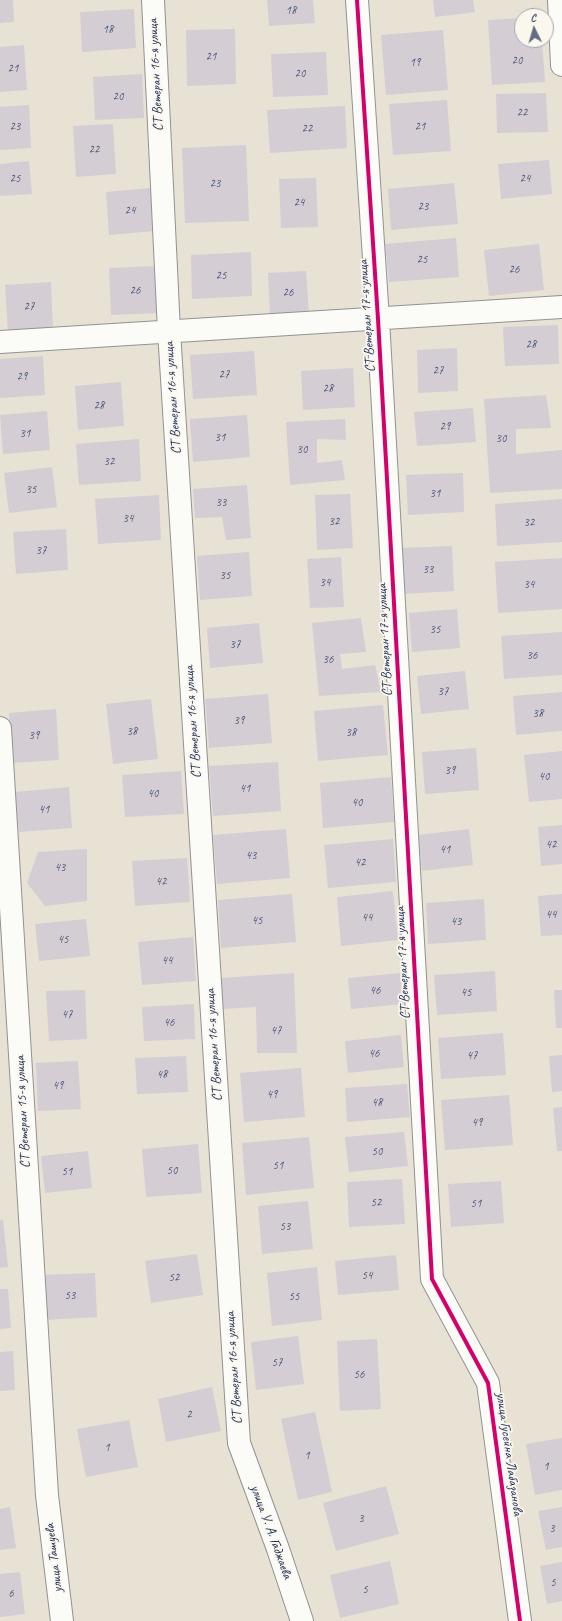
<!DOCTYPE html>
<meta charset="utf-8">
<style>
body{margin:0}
#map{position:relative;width:562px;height:1621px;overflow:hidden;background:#e7e2d3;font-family:Caveat,sans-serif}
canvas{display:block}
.north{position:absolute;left:514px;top:8px;width:40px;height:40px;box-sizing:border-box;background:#fbf7ec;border:1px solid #a1a7b3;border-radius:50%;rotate:355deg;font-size:11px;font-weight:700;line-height:16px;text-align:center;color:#1b2f5e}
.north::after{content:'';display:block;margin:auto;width:14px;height:18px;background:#626e87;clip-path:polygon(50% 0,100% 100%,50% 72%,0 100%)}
</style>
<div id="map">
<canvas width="562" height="1621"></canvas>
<div class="north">С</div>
</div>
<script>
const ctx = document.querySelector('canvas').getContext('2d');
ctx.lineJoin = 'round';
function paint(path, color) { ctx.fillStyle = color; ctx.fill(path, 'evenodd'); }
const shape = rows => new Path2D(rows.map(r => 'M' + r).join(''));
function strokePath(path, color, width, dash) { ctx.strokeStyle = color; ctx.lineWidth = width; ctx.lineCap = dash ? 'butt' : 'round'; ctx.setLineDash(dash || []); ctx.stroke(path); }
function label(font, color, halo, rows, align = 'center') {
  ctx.font = font + ' Caveat,sans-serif'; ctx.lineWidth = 3.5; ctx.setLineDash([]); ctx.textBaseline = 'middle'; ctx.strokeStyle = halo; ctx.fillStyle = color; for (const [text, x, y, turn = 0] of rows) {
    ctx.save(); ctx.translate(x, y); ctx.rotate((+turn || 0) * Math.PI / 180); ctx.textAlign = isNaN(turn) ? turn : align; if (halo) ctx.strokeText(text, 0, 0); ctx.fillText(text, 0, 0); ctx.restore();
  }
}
paint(shape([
 [0,0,13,0,14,22,0,23],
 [267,0,313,0,315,23,269,26],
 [433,0,473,0,475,12,435,17],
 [134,9,136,48,82,52,80,12],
 [522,18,522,40,542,40,545,82,492,85,488,20],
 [235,29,236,84,187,86,186,30],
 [443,30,448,90,386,95,381,35],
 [24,45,27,90,0,92,0,47],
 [326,52,328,95,273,97,271,54],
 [142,74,144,118,95,120,93,77],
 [546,93,548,132,497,133,496,94],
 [447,100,451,151,393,155,389,104],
 [29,105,31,148,0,150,0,107],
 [345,106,347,148,270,153,267,110],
 [113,124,116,174,76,177,73,126],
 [246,145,249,221,185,223,182,148],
 [549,160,552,194,501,199,498,164],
 [29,161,32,194,0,196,0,164],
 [316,178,318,227,281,228,279,179],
 [454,183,458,224,391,230,388,189],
 [151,188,154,231,109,235,106,192],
 [456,238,459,277,389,282,385,244],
 [539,244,544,290,489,296,484,250],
 [251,252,252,296,192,299,191,255],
 [159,266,161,313,111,315,109,268],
 [306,271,309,313,270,315,268,273],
 [51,282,53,330,8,333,5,285],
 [558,325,559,364,505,366,503,327],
 [457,348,458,391,418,393,417,350],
 [254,351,257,395,193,399,190,355],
 [43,356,45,395,0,398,0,359],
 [353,368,355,407,303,410,301,371],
 [121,382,124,426,78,430,75,386],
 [546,395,551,428,516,429,516,454,562,450,562,489,490,493,484,399],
 [473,408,476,442,417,446,414,412],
 [47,411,50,450,3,454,0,415],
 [247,415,250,457,193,462,190,419],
 [345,419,346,440,317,439,317,463,342,460,345,480,290,485,286,422],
 [139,439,141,481,79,485,76,444],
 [52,467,57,507,9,513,4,473],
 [463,473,464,512,408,515,406,475],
 [247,485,251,538,226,540,222,517,195,518,193,489],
 [350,494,353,548,317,550,315,495],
 [159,495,161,540,98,544,95,499],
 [562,499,562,542,497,546,495,504],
 [66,529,68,570,16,574,13,532],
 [452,546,454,591,404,594,401,548],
 [249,552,252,596,200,600,197,556],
 [341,557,344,607,310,608,307,559],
 [562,558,562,609,498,613,495,562],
 [457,609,460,648,412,652,409,613],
 [361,618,366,652,340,654,342,669,375,665,381,692,319,696,312,623],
 [259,623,263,663,210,668,207,628],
 [562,632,562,675,504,679,501,636],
 [465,671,469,709,421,714,417,676],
 [562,692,562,731,516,735,513,696],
 [268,694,272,743,209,748,205,699],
 [151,699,158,759,113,764,106,704],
 [383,705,388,755,318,761,314,711],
 [56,709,59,760,12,763,9,713],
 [476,748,479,790,425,794,422,752],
 [562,751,562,799,529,802,524,755],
 [278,762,281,811,213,816,209,766],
 [181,771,184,814,125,817,122,775],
 [391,777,394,822,323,828,320,783],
 [69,787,72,828,19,832,15,792],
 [562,825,562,864,541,866,538,827],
 [286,829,290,878,217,884,213,835],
 [469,829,473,865,422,871,418,835],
 [393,839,396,882,328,888,324,845],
 [87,849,87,901,45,906,27,883,38,852],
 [187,858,190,902,135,906,132,861],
 [393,891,398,940,341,946,337,897],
 [292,894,296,942,221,948,218,900],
 [562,894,562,935,541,936,538,896],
 [484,899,486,940,428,944,426,903],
 [86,919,90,956,39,961,35,924],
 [193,937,196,981,142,985,138,942],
 [495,971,497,1011,437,1015,434,975],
 [294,973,297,1053,257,1053,256,1007,223,1009,220,978],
 [400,973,403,1004,351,1009,348,978],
 [85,990,87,1039,49,1041,46,991],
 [554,990,562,990,562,1028,556,1028],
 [194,1004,195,1039,144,1041,142,1007],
 [503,1033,506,1075,441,1079,438,1038],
 [401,1035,404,1067,348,1073,345,1041],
 [562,1055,562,1091,552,1092,549,1056],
 [186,1056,188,1092,137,1094,135,1058],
 [78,1061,81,1109,38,1111,36,1063],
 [301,1068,305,1117,244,1122,240,1073],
 [407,1084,410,1117,347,1122,345,1088],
 [509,1095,513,1145,445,1150,441,1100],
 [562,1107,562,1151,557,1151,553,1108],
 [404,1132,408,1166,349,1172,345,1137],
 [309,1137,314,1188,246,1195,242,1143],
 [198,1144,202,1193,146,1197,142,1149],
 [88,1151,92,1188,45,1193,41,1156],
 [402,1179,405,1224,349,1227,347,1182],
 [501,1181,504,1223,451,1227,448,1184],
 [308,1201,313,1249,262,1254,258,1206],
 [0,1220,3,1220,8,1267,0,1268],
 [197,1254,203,1295,151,1303,145,1261],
 [396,1255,399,1290,338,1295,335,1261],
 [317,1267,322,1320,272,1326,267,1273],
 [95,1273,97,1317,45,1320,42,1275],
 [0,1289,8,1289,11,1328,0,1329],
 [298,1336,304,1384,256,1390,251,1342],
 [377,1339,381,1409,340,1411,337,1341],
 [13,1351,15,1390,0,1391,0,1352],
 [212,1387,221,1431,166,1442,158,1399],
 [315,1412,332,1492,298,1500,281,1419],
 [129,1420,138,1467,86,1477,77,1429],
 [562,1438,562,1490,535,1495,526,1444],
 [386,1486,399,1534,336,1551,323,1503],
 [10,1507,16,1548,0,1550,0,1509],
 [562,1507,562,1547,546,1550,538,1511],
 [390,1561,399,1604,340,1618,330,1575],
 [562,1562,562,1601,547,1604,540,1566],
 [20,1572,25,1614,0,1617,0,1574]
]), '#d5cdd4');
const minor = shape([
 [153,0,169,331,239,1443,278,1549,302,1621],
 [357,0,378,319,432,1279,488,1383,520,1621],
 [559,0,562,65],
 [0,342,562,307],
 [0,728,47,1495,62,1621]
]);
strokePath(minor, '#929292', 24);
strokePath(minor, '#fbfbf8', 22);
strokePath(shape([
 [357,0,378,319,432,1279,488,1383,520,1621]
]), '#d6006c', 4);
label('12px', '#4a567c', null, [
 ["18",291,11],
 ["18",108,30],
 ["21",211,57],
 ["20",517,61],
 ["19",415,63],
 ["21",13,69],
 ["20",300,74],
 ["20",118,97],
 ["22",522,113],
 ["23",15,127],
 ["21",420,127],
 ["22",307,129],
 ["22",94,150],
 ["25",15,179],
 ["24",525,179],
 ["23",215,184],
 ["24",299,203],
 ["23",423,207],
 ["24",130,211],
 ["25",422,260],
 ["26",514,270],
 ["25",221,276],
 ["26",135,291],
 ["26",288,293],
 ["27",29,307],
 ["28",531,345],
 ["27",438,371],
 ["27",224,375],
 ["29",22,377],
 ["28",328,389],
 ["28",99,406],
 ["29",445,427],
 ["31",25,434],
 ["31",220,438],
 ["30",501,439],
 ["30",302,450],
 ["32",109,462],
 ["35",31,490],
 ["31",435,494],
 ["33",221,503],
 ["34",128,519],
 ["32",334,522],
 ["32",529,523],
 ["37",41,551],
 ["33",428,570],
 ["35",225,576],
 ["34",325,583],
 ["34",529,585],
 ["35",435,630],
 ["37",235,645],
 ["36",532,656],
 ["36",328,660],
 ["37",443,692],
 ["38",538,714],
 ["39",239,721],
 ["38",132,732],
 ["38",351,733],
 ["39",34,736],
 ["39",450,771],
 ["40",544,777],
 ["41",245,789],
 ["40",153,794],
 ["40",357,803],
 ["41",44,810],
 ["42",551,845],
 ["41",445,850],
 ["43",251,856],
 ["42",360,863],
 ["43",60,868],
 ["42",161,882],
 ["44",551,915],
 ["44",367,918],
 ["45",257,921],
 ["43",456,922],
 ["45",63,940],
 ["44",167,961],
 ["46",375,991],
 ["45",466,993],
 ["47",67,1015],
 ["46",169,1023],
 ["47",276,1031],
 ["46",374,1054],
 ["47",472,1056],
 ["48",162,1075],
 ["49",58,1086],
 ["49",272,1095],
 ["48",377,1103],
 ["49",477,1123],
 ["50",377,1152],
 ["51",278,1166],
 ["50",172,1171],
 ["51",67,1172],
 ["52",376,1203],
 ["51",476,1204],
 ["53",285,1227],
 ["54",367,1276],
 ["52",174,1278],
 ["53",70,1296],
 ["55",294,1297],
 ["57",277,1363],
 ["56",359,1375],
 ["2",189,1415],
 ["1",107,1448],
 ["1",307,1456],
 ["1",546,1467],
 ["3",361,1519],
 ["3",552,1529],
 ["5",553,1583],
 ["5",365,1590],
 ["6",11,1594]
]);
label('14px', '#1b2f5e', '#fbf7ec', [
 ["СТ Ветеран 16-я улица",156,75,-93],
 ["СТ Ветеран 17-я улица",367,316,-94],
 ["СТ Ветеран 16-я улица",173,398,-94],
 ["СТ Ветеран 17-я улица",385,640,-93],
 ["СТ Ветеран 16-я улица",193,722,-94],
 ["СТ Ветеран 17-я улица",403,963,-93],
 ["СТ Ветеран 16-я улица",214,1045,-94],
 ["СТ Ветеран 15-я улица",23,1112,-93],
 ["СТ Ветеран 16-я улица",234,1368,-94],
 ["улица Гусейна Лабазанова",509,1454,82],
 ["улица У. А. Гаджаева",271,1532,70],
 ["улица Ташуева",54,1558,-97]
]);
</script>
